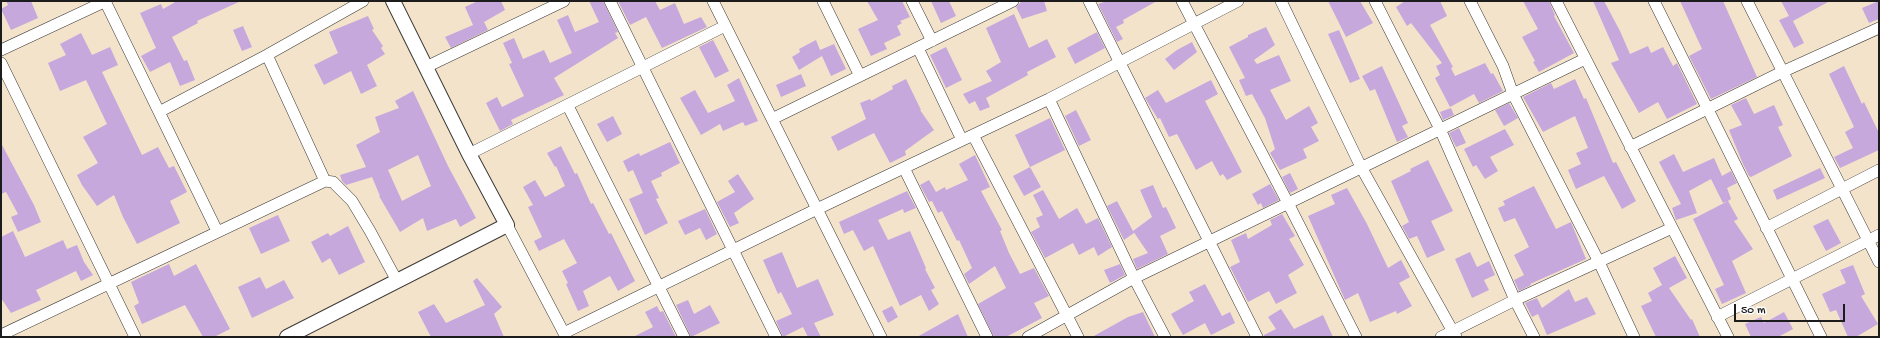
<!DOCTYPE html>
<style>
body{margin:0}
#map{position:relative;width:1880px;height:338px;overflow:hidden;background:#f4e3cb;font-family:"Gochi Hand",sans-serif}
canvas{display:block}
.frame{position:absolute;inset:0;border:2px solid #1c1c1c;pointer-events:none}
.scale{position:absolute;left:1734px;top:304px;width:111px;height:18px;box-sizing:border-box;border:2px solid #1c1c1c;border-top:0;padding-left:5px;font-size:12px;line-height:14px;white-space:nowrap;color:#1c1c1c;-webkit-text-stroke:3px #fff;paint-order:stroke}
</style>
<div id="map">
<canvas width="1880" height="338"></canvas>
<div class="frame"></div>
<div class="scale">50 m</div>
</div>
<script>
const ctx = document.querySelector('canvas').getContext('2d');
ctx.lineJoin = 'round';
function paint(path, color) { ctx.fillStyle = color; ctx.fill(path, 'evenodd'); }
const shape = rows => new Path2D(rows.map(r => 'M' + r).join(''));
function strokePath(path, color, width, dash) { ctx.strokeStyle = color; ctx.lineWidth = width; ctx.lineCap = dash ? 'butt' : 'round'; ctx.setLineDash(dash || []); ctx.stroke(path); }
paint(shape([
 [6,1,31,1,38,18,11,30,1,9,8,5],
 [177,1,241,1,197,21,198,23,172,37,184,61,187,60,195,80,180,86,170,62,150,72,141,56,156,48,140,13,161,4,163,9],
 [478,1,501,1,505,10,484,22,488,30,451,48,445,37,473,25,465,7],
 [589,1,603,1,618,32,615,33,618,38,554,78,564,95,511,120,513,124,500,131,486,103,497,97,502,107,524,96,509,64,512,63,503,43,514,38,523,59,544,50,550,63,572,53,557,20,568,15,575,32,599,22],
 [618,1,655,1,660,10,675,3,684,24,701,17,707,27,662,48,646,17,630,25],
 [867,1,902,1,910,17,900,21,902,23,897,26,901,35,884,43,887,49,871,56,858,29,878,20],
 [931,1,949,1,956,16,941,23],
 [1022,1,1044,1,1047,11,1022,19,1016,7],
 [1107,1,1157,1,1123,20,1124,23,1116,27,1123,39,1117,42,1098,4],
 [1328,1,1360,1,1373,23,1346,37],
 [1405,1,1440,1,1447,16,1430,25,1453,67,1451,68,1455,76,1485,63,1491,74,1493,73,1503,91,1479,103,1474,94,1450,107,1435,78,1440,75,1436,66,1442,63,1411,23,1407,26,1396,7],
 [1523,1,1549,1,1555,15,1554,16,1574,53,1539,72,1533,62,1535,61,1522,37,1538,29],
 [1593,1,1604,1,1620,31,1630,54,1648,46,1651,53,1663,47,1673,66,1677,63,1697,104,1667,119,1658,102,1639,113,1611,63,1619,60],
 [1680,1,1723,1,1757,77,1711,99,1689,56,1702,49],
 [1781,1,1830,1,1793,21,1804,43,1794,48,1779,20,1789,16],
 [1879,1,1879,19,1869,23,1862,8],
 [1014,14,1029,48,1047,39,1056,57,1027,72,1028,75,986,98,990,107,980,111,975,101,969,104,963,94,992,81,986,71,1001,62,986,28],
 [368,16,374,29,372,30,383,46,381,48,385,54,367,65,377,86,361,94,351,71,324,85,314,65,338,53,329,32],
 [243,26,252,47,242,51,233,30],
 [1266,27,1275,45,1254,60,1257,64,1279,55,1291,81,1270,90,1286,120,1309,106,1318,123,1311,127,1319,141,1303,149,1307,158,1280,170,1270,153,1275,149,1265,118,1252,94,1246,96,1239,80,1245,78,1229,47,1248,37,1248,35],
 [1339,30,1360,79,1350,83,1328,34],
 [1097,32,1105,48,1075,64,1067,48],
 [81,33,92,55,110,47,118,65,102,72,142,155,158,147,169,168,174,166,187,192,170,201,180,223,137,244,123,217,114,195,97,206,82,185,77,175,98,163,83,137,107,124,86,80,60,91,48,63,66,55,60,44],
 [713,40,729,71,715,78,699,47],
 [816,40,820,50,834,44,846,69,831,76,822,56,799,70,792,57,800,52,799,49],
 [1192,42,1197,52,1174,70,1165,59,1177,50],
 [946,47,962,80,946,88,930,55],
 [1382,66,1408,123,1402,126,1408,137,1397,142,1375,89,1370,91,1362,76],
 [1844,66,1862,104,1864,102,1879,133,1879,150,1840,168,1834,157,1853,148,1845,132,1854,127,1829,74],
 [801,74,806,86,781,97,776,85],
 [739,78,758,121,745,126,743,122,723,131,720,124,701,135,680,98,695,90,708,113,735,101,727,85],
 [906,79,921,110,920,110,934,130,905,151,906,155,890,163,874,133,838,151,831,137,866,119,860,103,870,99,871,101,893,89,892,86],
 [1575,79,1584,99,1586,98,1613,163,1616,162,1636,201,1622,209,1604,176,1576,189,1568,170,1581,164,1576,153,1588,148,1575,116,1543,132,1523,97,1551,83,1554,89],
 [1211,80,1218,94,1205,101,1242,172,1227,180,1223,174,1220,176,1212,161,1196,170,1177,134,1169,137,1160,118,1158,119,1145,98,1158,90,1166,103],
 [413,91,448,166,476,218,460,227,456,219,427,231,423,218,400,232,379,196,380,196,372,177,346,185,342,181,340,175,366,167,356,145,380,132,375,117,399,108,395,101],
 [418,155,431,186,402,201,388,170],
 [1746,98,1754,114,1774,105,1783,125,1778,127,1792,156,1751,177,1749,176,1743,164,1729,130,1742,125,1731,105],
 [1509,103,1518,118,1504,126,1495,110],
 [1451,108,1454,115,1443,120,1440,112],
 [1076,110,1091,140,1079,146,1065,116],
 [613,116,622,134,607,142,597,124],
 [1050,118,1065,150,1030,167,1015,135],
 [1459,128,1466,143,1456,147,1449,133],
 [1505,129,1514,145,1490,157,1498,171,1485,179,1476,165,1473,167,1464,149],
 [670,142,680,163,661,173,662,176,651,181,659,198,656,199,668,223,645,235,629,199,643,193,633,170,628,172,623,161,639,153,640,156],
 [1,143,34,205,41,222,18,232,11,217,18,214,6,192,1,194],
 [561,146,575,174,577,173,591,204,593,203,609,234,611,233,635,281,618,291,610,276,583,291,589,306,578,311,566,284,568,283,562,271,577,263,564,239,539,251,534,241,542,237,528,207,533,205,523,187,535,180,545,197,565,186,556,166,555,167,547,153],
 [1674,154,1683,172,1714,158,1722,176,1731,171,1737,183,1727,188,1731,199,1728,201,1738,219,1734,221,1753,249,1732,261,1746,293,1722,304,1715,289,1724,285,1693,219,1728,201,1723,203,1711,179,1689,191,1697,213,1676,220,1672,208,1681,204,1659,162],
 [975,155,990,187,981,191,1002,230,1000,231,1009,253,1020,274,1034,268,1049,296,1034,303,1042,318,1006,337,994,337,978,304,1006,288,995,266,969,284,964,274,972,268,959,240,957,241,942,211,938,213,932,201,929,202,920,185,929,180,936,192,945,187,946,190,968,180,959,164],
 [1428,160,1453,211,1431,221,1445,250,1427,258,1417,236,1409,239,1402,226,1409,222,1391,181,1411,171,1410,169],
 [1030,167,1041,187,1024,196,1013,176],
 [1820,168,1825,178,1777,200,1773,190],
 [1290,173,1298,189,1290,193,1282,177],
 [738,174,754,199,734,213,739,223,730,227,717,202,735,192,728,181],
 [1270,184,1279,200,1263,208,1261,203,1258,205,1252,194],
 [1153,185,1163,208,1166,207,1176,228,1160,236,1168,254,1137,269,1133,259,1148,253,1133,231,1152,217,1140,190],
 [1534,186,1556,229,1571,222,1586,259,1530,284,1531,285,1519,291,1514,280,1524,275,1514,255,1529,247,1515,218,1504,222,1498,208,1505,205,1503,201],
 [1347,188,1367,224,1388,268,1401,260,1410,277,1399,283,1412,306,1397,314,1396,311,1370,322,1358,293,1345,300,1308,216,1335,204,1331,195],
 [1043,190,1059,219,1077,208,1086,224,1098,218,1112,247,1098,256,1094,247,1079,255,1073,243,1045,258,1031,232,1040,227,1036,218,1043,215,1033,195],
 [907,191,916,208,904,213,903,209,878,220,888,240,910,231,926,268,925,269,935,288,931,290,939,304,929,311,921,295,900,306,873,246,864,251,853,230,844,234,839,222],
 [1117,201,1134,233,1124,240,1107,206],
 [705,209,717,234,706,240,700,228,685,235,678,221],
 [1282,214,1295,236,1289,239,1304,265,1288,275,1297,293,1276,304,1269,291,1248,302,1230,267,1240,262,1231,240,1246,233,1248,239,1272,225,1270,220],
 [278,215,290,241,261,254,249,228],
 [1828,219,1841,243,1826,251,1813,226],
 [348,226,365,262,339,275,330,258,322,263,311,242,328,233,330,236],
 [13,231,25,257,63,240,67,249,77,245,84,262,93,275,81,281,76,271,36,290,41,300,11,313,1,298,1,237],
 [782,252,797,288,818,279,834,315,814,323,821,337,808,337,803,327,783,337,776,321,792,314,781,292,778,294,763,260],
 [1470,252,1477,267,1489,261,1495,275,1484,280,1489,290,1472,298,1455,259],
 [1675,256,1687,278,1669,288,1691,320,1692,319,1700,337,1656,337,1641,306,1652,301,1648,293,1662,285,1653,268],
 [169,264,174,276,196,264,230,329,214,337,203,337,185,305,142,324,134,306,139,303,131,282],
 [1120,264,1125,275,1110,283,1104,270],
 [1853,265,1865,294,1861,296,1878,324,1856,337,1848,337,1836,310,1830,312,1822,294,1846,283,1840,270],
 [260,277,266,289,284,280,294,298,252,318,238,287],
 [477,278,502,307,494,314,504,337,431,337,418,312,434,304,446,323,485,305,473,281],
 [1205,284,1222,316,1230,312,1235,323,1211,335,1205,323,1183,335,1171,314,1194,301,1189,292],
 [1569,289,1575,302,1587,297,1596,314,1547,335,1538,314,1532,317,1525,303,1537,298,1542,308],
 [688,300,694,314,710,305,720,323,691,337,676,305],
 [657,306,660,312,663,311,676,337,633,337,653,327,645,312],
 [892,306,898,317,888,323,882,311],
 [1281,309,1294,329,1323,315,1333,337,1264,337,1264,335,1276,329,1268,317],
 [1143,312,1155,337,1092,337,1128,317],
 [1784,312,1793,329,1778,337,1751,337,1745,324,1761,317,1764,323],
 [958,314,968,337,917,337]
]), '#c6a8dd');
const minor = shape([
 [105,1,217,231],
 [610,1,776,337],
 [713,1,881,337],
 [823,1,860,76],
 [912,1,932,41],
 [1089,1,1257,337],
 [1182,1,1288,203,1356,337],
 [1281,1,1361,167,1456,337],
 [1375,1,1440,129,1515,300,1534,337],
 [1470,1,1503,66,1513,94,1599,262,1634,337],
 [1556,1,1728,337],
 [1654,1,1821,337],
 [1747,1,1879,262],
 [918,48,962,140],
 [1,50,106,1],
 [267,55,325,181,333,182,352,201,370,231,397,281],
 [1,63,135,337],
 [426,67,564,1],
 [1049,99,1134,278,1165,337],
 [568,106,684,337],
 [159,112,267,55,363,1],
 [772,119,1013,1],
 [973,135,1078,337],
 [1630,147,1782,72,1879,28],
 [469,154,725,26],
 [904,168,987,337],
 [507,225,566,337],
 [1766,228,1879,170],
 [1717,317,1879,235],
 [564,333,817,209,1049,99,1238,1],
 [1,335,325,181],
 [1028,337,1134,278,1585,59],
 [1441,337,1515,300,1672,228]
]);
const tertiary = shape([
 [287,337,507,225,469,154,393,1]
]);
strokePath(minor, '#3c3a36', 12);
strokePath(tertiary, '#3c3a36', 16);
strokePath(minor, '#fff', 11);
strokePath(tertiary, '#fff', 14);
</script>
